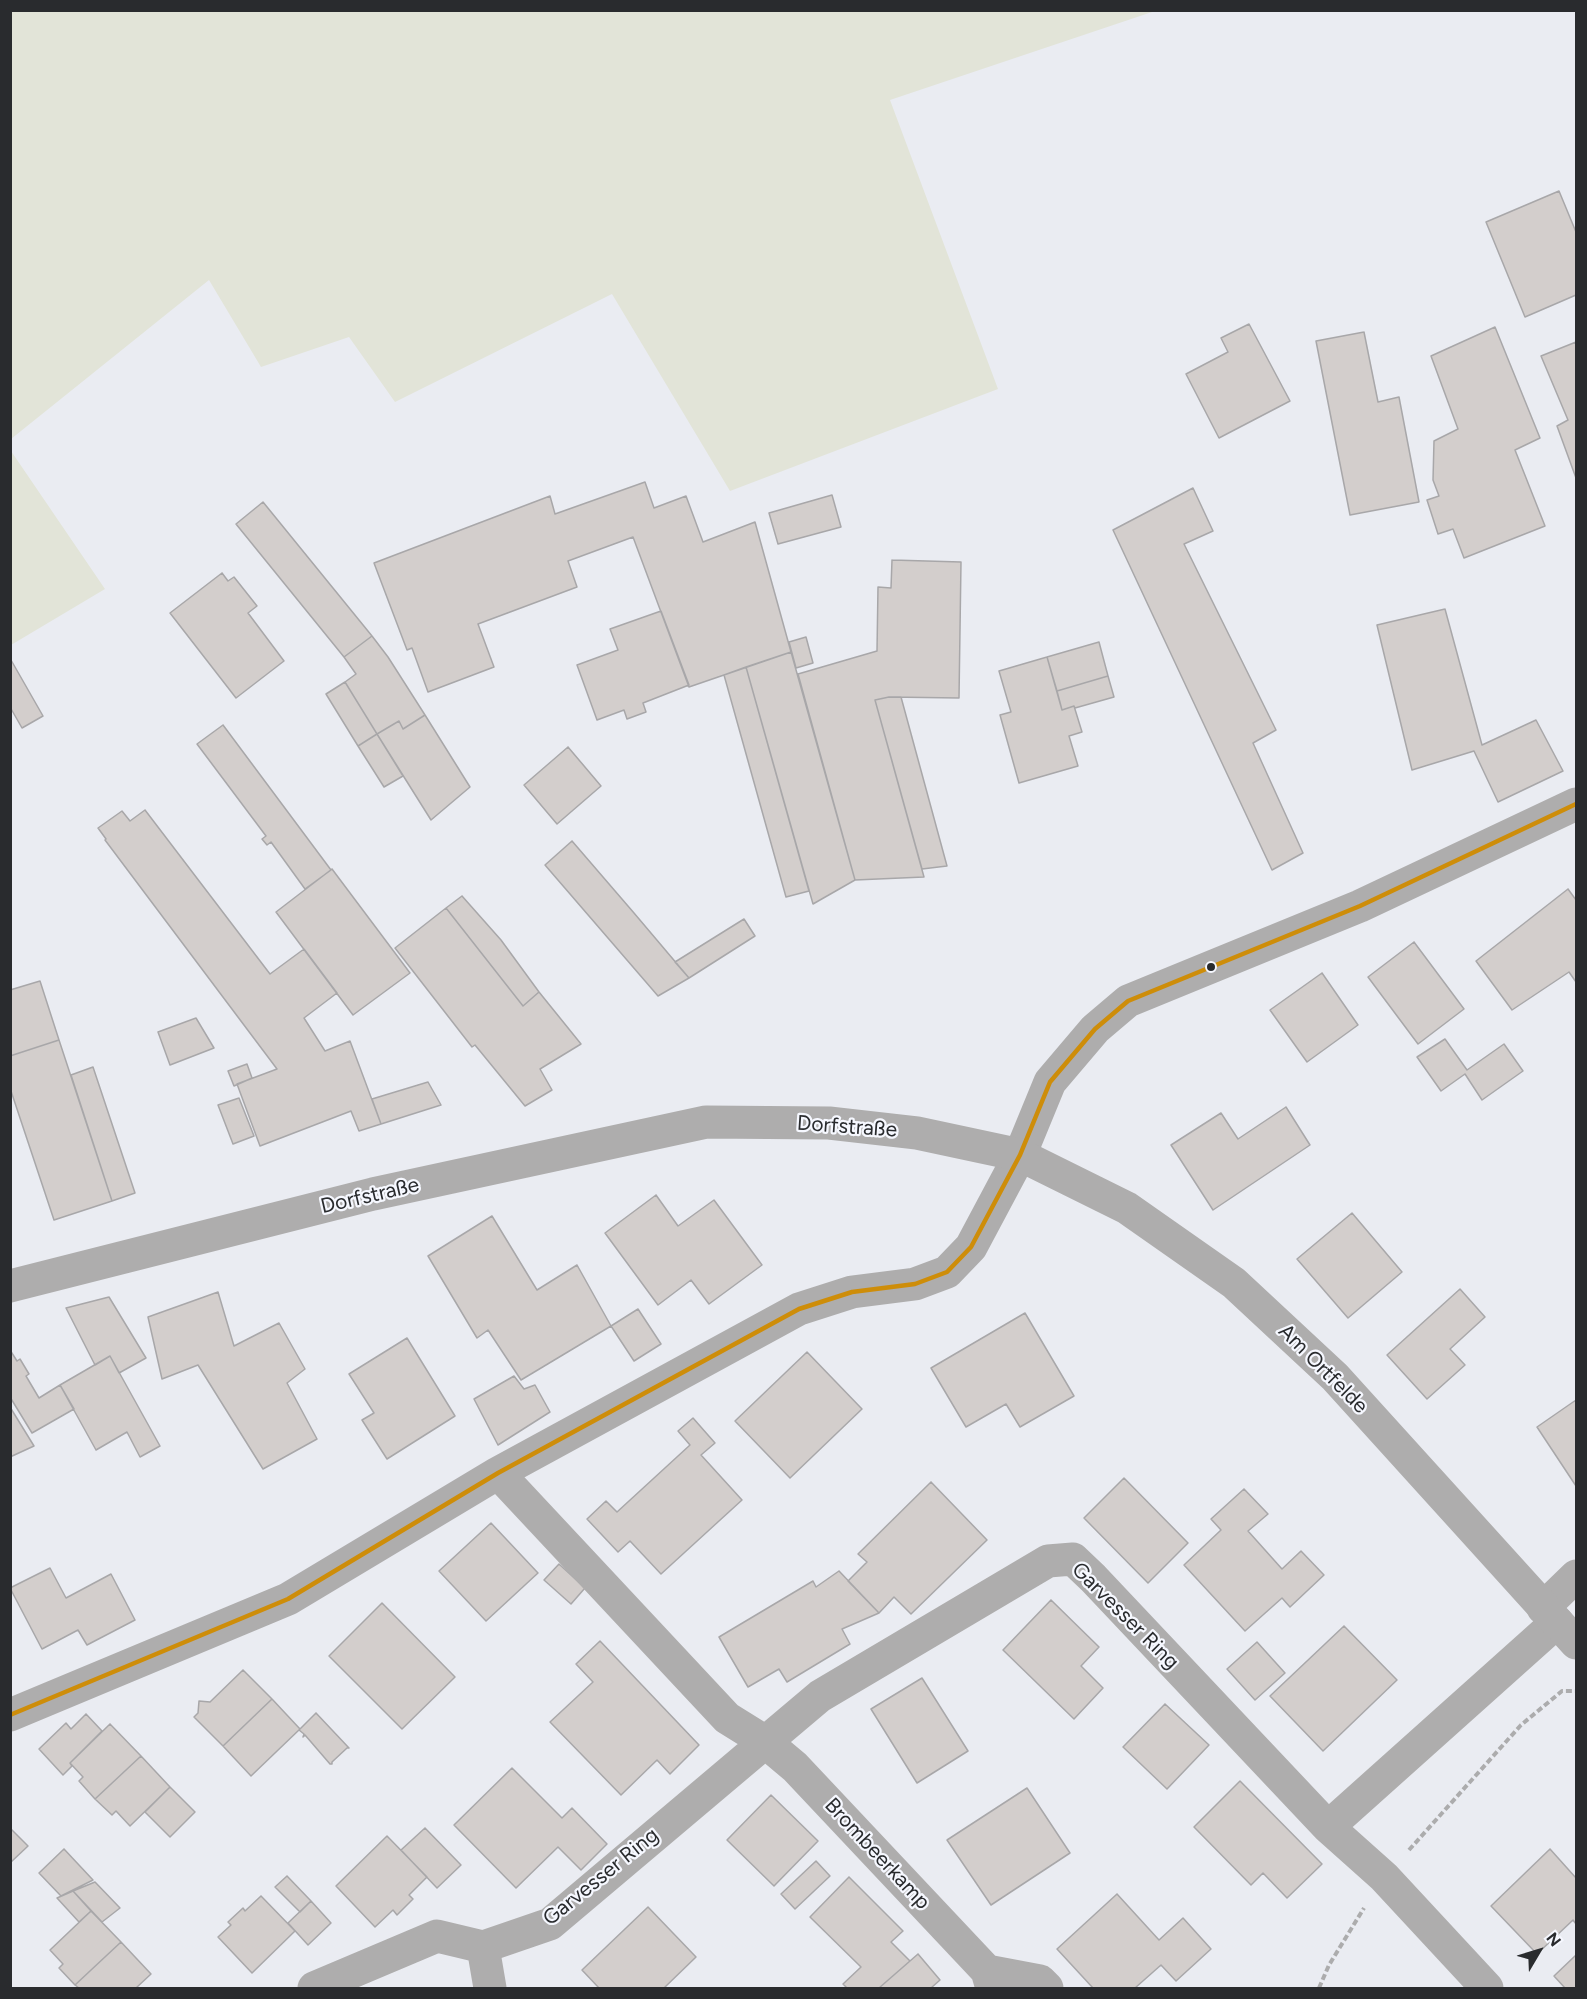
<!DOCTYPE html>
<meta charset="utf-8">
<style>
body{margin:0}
#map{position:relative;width:1587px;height:1999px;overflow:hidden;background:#eaecf2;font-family:Figtree,sans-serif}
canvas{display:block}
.frame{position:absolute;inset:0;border:12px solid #292b2e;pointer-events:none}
.north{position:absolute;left:1509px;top:1921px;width:60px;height:60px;-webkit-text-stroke:4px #f6f8ff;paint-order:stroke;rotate:52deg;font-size:16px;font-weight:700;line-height:24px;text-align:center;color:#292b2e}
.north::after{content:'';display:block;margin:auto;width:21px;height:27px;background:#292b2e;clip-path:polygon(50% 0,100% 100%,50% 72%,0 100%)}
</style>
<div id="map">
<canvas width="1587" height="1999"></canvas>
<div class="frame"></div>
<div class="north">N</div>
</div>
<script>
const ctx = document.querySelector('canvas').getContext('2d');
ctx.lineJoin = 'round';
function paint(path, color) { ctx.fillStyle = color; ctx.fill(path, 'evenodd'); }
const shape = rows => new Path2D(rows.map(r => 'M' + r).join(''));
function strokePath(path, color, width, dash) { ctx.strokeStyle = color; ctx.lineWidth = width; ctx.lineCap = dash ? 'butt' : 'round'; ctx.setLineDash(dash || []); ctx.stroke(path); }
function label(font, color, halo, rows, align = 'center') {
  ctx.font = font + ' Figtree,sans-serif'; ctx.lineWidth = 4.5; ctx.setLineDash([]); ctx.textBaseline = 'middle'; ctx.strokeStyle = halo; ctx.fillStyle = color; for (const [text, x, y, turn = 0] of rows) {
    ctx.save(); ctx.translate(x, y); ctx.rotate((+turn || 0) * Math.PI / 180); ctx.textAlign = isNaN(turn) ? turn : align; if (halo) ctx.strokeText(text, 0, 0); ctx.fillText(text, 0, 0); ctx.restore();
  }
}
paint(shape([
 [11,10,1155,10,1155,11,890,100,998,389,730,491,612,294,395,402,349,337,261,367,209,280,11,439],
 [11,451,105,589,11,645,10,644]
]), '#e2e4d8');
const building = shape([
 [1559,191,1576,232,1576,295,1525,317,1486,222,1559,191],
 [1249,324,1290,401,1219,438,1186,374,1228,352,1221,338,1249,324],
 [1495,327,1540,438,1515,450,1545,526,1464,558,1453,529,1438,534,1427,500,1439,496,1433,480,1434,441,1458,429,1431,356,1495,327],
 [1364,332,1378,402,1399,397,1419,502,1350,515,1316,341,1364,332],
 [1576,342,1576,478,1557,426,1568,420,1541,356,1576,342],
 [645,482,654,508,686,496,703,542,755,522,791,652,689,687,633,537,568,561,577,587,478,624,494,667,428,692,412,648,407,650,374,563,550,496,555,514,645,482],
 [1193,488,1213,531,1184,544,1276,730,1253,743,1303,853,1272,870,1113,530,1193,488],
 [832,495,841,527,778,544,769,513,832,495],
 [263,502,372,636,344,657,236,524,263,502],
 [892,560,961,562,959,698,889,697,875,700,924,877,855,880,798,674,877,651,878,587,891,588,892,560],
 [222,573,228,581,234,577,257,606,248,613,284,661,236,698,170,613,222,573],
 [1445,609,1482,745,1536,720,1563,771,1498,802,1474,751,1412,770,1377,625,1445,609],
 [661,611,689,685,643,703,646,712,627,719,624,710,597,720,577,665,618,650,610,629,661,611],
 [372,636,388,657,425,715,403,729,399,721,377,734,345,682,356,674,344,657,372,636],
 [806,637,813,663,796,668,789,642,806,637],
 [1099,642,1108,676,1057,691,1047,657,1099,642],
 [791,652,855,880,813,904,746,667,791,652],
 [1047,657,1062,710,1074,706,1082,732,1069,736,1078,766,1019,783,1000,715,1011,712,999,671,1047,657],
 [11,660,43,716,22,728,10,707,11,660],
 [746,667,809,891,786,897,724,675,746,667],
 [1108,676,1114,697,1075,708,1074,706,1062,710,1057,691,1108,676],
 [345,682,377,734,358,746,326,694,345,682],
 [889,697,901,697,947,866,922,869,875,700,889,697],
 [425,715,470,787,431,820,377,734,399,721,403,729,425,715],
 [223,725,331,870,305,889,271,842,267,845,262,839,266,836,197,744,223,725],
 [377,734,403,776,384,787,358,746,377,734],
 [568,747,601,786,557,824,524,785,568,747],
 [145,810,270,974,304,949,337,993,304,1018,325,1051,350,1041,381,1124,359,1131,351,1111,260,1146,237,1084,277,1069,105,840,106,839,98,828,122,811,130,821,145,810],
 [572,841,634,913,689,978,658,996,545,865,572,841],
 [332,869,410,973,353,1015,276,912,332,869],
 [1568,889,1576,900,1576,982,1569,972,1512,1010,1476,961,1568,889],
 [462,896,501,940,539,992,523,1006,446,908,462,896],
 [446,908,523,1006,539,992,581,1044,540,1069,552,1090,525,1106,475,1045,472,1047,395,948,446,908],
 [744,919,755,936,689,978,675,962,744,919],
 [1414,942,1464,1009,1418,1044,1368,977,1414,942],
 [1322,973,1358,1025,1307,1062,1270,1010,1322,973],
 [40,981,59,1040,10,1056,10,990,40,981],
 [196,1018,214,1048,170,1065,158,1032,196,1018],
 [1445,1039,1467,1070,1504,1044,1523,1071,1482,1100,1465,1074,1441,1091,1417,1057,1445,1039],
 [59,1040,112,1201,54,1220,10,1088,10,1056,59,1040],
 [247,1064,252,1078,234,1086,228,1071,247,1064],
 [93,1067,135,1193,112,1201,71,1075,93,1067],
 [428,1082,441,1105,381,1124,372,1099,428,1082],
 [239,1098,254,1136,233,1144,218,1105,239,1098],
 [1286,1107,1310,1145,1213,1210,1171,1145,1221,1113,1238,1139,1286,1107],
 [656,1195,678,1226,714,1200,762,1265,709,1304,691,1280,658,1305,605,1233,656,1195],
 [1352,1213,1402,1272,1348,1318,1297,1259,1352,1213],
 [492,1216,537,1290,577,1265,611,1326,521,1380,488,1330,477,1338,428,1256,492,1216],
 [1460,1289,1485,1317,1450,1349,1465,1365,1427,1399,1387,1355,1460,1289],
 [218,1292,234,1346,279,1323,305,1369,287,1383,317,1439,263,1469,198,1365,162,1379,148,1317,218,1292],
 [109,1297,146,1358,119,1373,110,1356,95,1365,66,1308,109,1297],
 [638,1309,661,1344,634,1361,611,1326,638,1309],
 [1025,1313,1074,1396,1020,1427,1006,1404,966,1427,931,1368,1025,1313],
 [407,1338,455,1416,387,1459,362,1420,374,1413,349,1374,407,1338],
 [10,1350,17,1361,20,1359,29,1374,26,1376,39,1398,60,1385,74,1409,32,1433,10,1397,10,1350],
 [807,1352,862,1409,790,1478,735,1421,807,1352],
 [110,1356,160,1446,140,1457,127,1432,96,1450,60,1385,110,1356],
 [514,1376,524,1389,535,1385,550,1412,498,1445,474,1399,514,1376],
 [1576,1400,1576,1486,1537,1427,1576,1400],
 [10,1407,34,1446,10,1457,10,1407],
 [693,1418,715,1443,701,1455,742,1500,661,1574,630,1541,618,1552,587,1519,606,1501,617,1512,690,1445,678,1431,693,1418],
 [1124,1478,1188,1543,1148,1583,1084,1518,1124,1478],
 [931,1482,987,1540,911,1614,894,1597,879,1613,848,1581,867,1562,858,1554,931,1482],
 [1244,1489,1268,1514,1248,1531,1282,1569,1301,1551,1324,1575,1290,1607,1282,1598,1245,1631,1184,1565,1221,1530,1211,1519,1244,1489],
 [491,1523,538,1573,486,1621,439,1571,491,1523],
 [559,1564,585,1588,571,1604,544,1580,559,1564],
 [50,1568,66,1598,111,1574,135,1620,87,1645,78,1630,42,1649,10,1588,50,1568],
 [839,1571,879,1613,842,1629,850,1644,787,1682,779,1669,748,1687,719,1637,813,1581,816,1587,839,1571],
 [1051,1600,1099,1647,1081,1666,1103,1688,1074,1719,1003,1650,1051,1600],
 [382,1603,455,1677,402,1729,329,1656,382,1603],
 [1344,1626,1397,1680,1323,1751,1270,1696,1344,1626],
 [600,1641,699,1745,670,1774,657,1760,621,1795,550,1722,593,1682,576,1664,600,1641],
 [1257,1642,1285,1673,1255,1700,1227,1669,1257,1642],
 [243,1670,272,1699,223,1746,194,1717,198,1713,199,1701,210,1702,243,1670],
 [922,1678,968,1751,917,1783,871,1709,922,1678],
 [272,1699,300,1729,251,1776,223,1746,272,1699],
 [1165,1704,1209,1745,1167,1789,1123,1747,1165,1704],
 [316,1713,349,1748,347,1748,332,1762,332,1764,330,1764,305,1735,303,1737,304,1734,299,1730,316,1713],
 [86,1714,102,1731,70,1763,72,1766,63,1775,39,1749,66,1723,71,1729,86,1714],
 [110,1724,141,1756,95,1799,79,1781,83,1777,70,1763,110,1724],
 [141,1756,170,1787,130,1826,116,1811,112,1815,95,1799,141,1756],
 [512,1768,562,1818,572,1808,607,1844,581,1870,558,1847,516,1888,454,1825,512,1768],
 [1240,1781,1322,1864,1287,1898,1263,1873,1251,1885,1194,1827,1240,1781],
 [170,1787,195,1812,170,1837,145,1812,170,1787],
 [1027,1788,1070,1853,991,1905,947,1840,1027,1788],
 [771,1795,818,1841,774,1886,727,1840,771,1795],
 [10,1828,28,1846,10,1863,10,1828],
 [425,1828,461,1865,437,1888,401,1850,425,1828],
 [387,1836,427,1877,409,1895,413,1899,397,1915,393,1910,375,1927,336,1886,387,1836],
 [64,1849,93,1880,61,1896,39,1873,64,1849],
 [1550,1849,1576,1878,1576,1924,1573,1920,1537,1954,1491,1906,1550,1849],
 [816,1861,830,1876,795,1909,781,1894,816,1861],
 [287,1876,311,1901,300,1912,275,1887,287,1876],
 [849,1877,903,1931,891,1942,910,1961,879,1988,847,1988,843,1984,861,1967,810,1917,849,1877],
 [95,1882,120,1908,102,1922,73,1891,95,1882],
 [73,1891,91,1911,79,1922,57,1898,73,1891],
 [1117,1894,1159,1940,1183,1918,1211,1949,1176,1981,1161,1965,1135,1988,1093,1988,1057,1949,1117,1894],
 [261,1896,295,1931,252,1973,218,1937,231,1925,228,1922,243,1908,245,1911,261,1896],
 [311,1901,331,1923,308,1945,288,1923,311,1901],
 [648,1907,696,1957,664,1988,599,1988,582,1970,648,1907],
 [91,1911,121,1942,75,1985,59,1968,63,1964,50,1950,91,1911],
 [121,1942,151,1974,136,1988,79,1988,75,1985,121,1942],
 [918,1954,940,1980,931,1988,879,1988,918,1954],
 [1576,1955,1576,1988,1565,1988,1554,1976,1576,1955]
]);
paint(building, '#d3cecc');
strokePath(building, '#a8a7a9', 1.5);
strokePath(shape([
 [1409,1850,1521,1725,1562,1691,1576,1691],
 [1319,1988,1329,1965,1364,1908]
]), '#acacad', 4, [6, 3]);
strokePath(shape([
 [498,1473,727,1718,764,1741,795,1767,987,1971,992,1988],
 [1543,1608,1576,1576],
 [10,1715,288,1599,498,1473,799,1309,852,1292,915,1284,947,1272,971,1247,1020,1155,1050,1082,1095,1029,1128,1001,1360,906,1576,804],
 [1328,1827,1557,1622],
 [483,1947,490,1988],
 [987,1971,1040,1981,1047,1988],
 [314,1988,437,1936,483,1947,550,1924,820,1696,1048,1561,1073,1559,1093,1578,1328,1827,1384,1877,1487,1988]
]), '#aeadad', 33);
strokePath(shape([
 [10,1286,373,1194,706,1122,829,1123,917,1133,1020,1155,1127,1208,1234,1283,1335,1377,1576,1643]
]), '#aeadad', 33);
strokePath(shape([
 [10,1715,288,1599,498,1473,799,1309,852,1292,915,1284,947,1272,971,1247,1020,1155,1050,1082,1095,1029,1128,1001,1360,906,1576,804]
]), '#ce8d09', 4.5);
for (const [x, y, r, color] of [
 [1211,967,5,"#292b2e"]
]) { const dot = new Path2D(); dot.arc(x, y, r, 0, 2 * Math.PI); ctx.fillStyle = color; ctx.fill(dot); strokePath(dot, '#f6f8ff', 2); }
label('21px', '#292b2e', '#f6f8ff', [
 ["Dorfstraße",847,1127,4],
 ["Dorfstraße",370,1196,-13],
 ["Am Ortfelde",1323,1369,45],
 ["Garvesser Ring",1125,1616,45],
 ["Brombeerkamp",877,1854,47],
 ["Garvesser Ring",601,1877,-39]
]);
</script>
